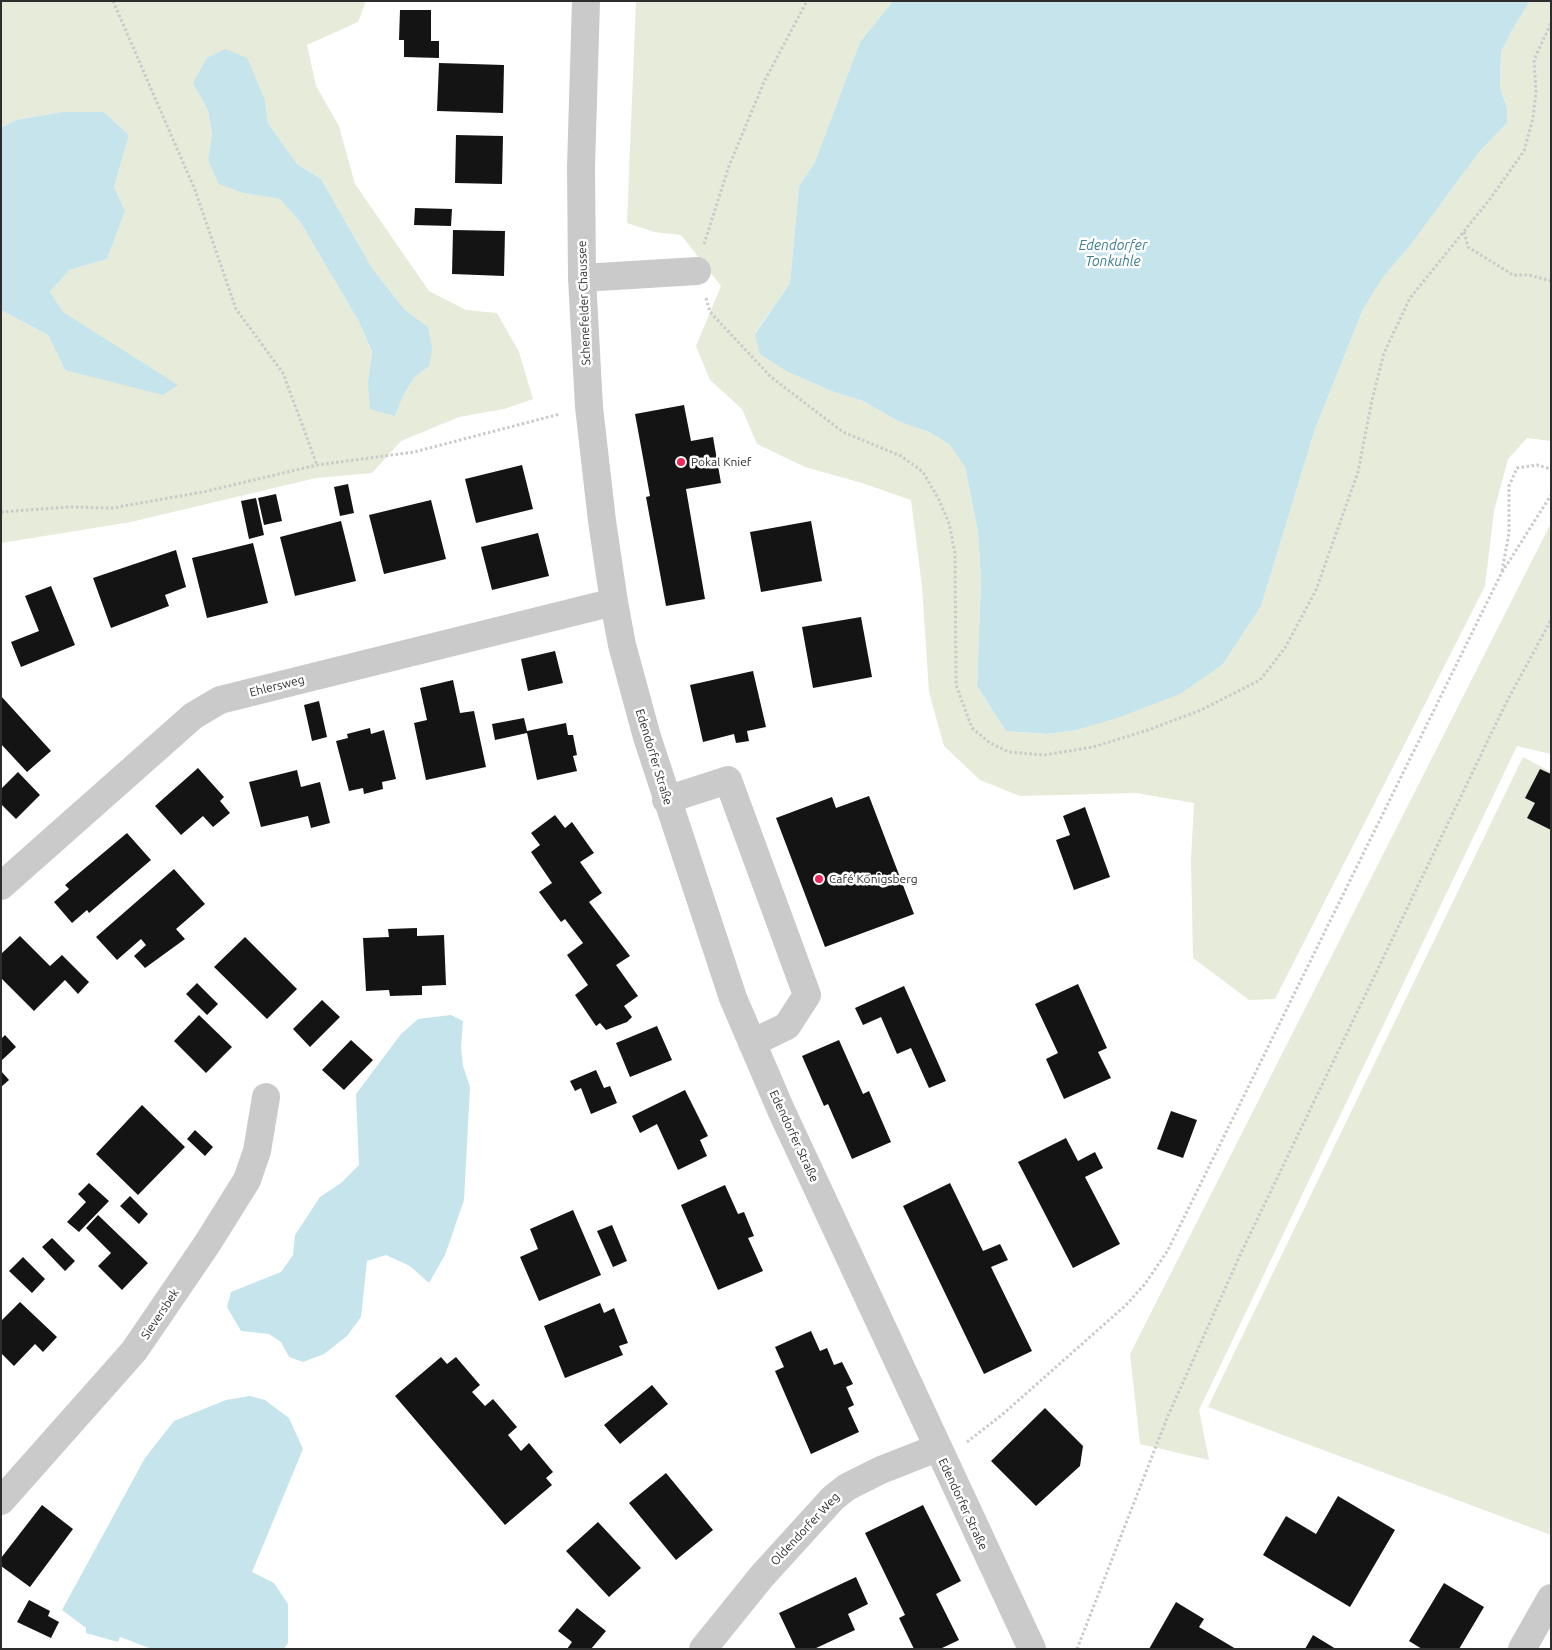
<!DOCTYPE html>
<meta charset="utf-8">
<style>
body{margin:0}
#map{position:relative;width:1552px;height:1650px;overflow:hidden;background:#fff;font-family:Ubuntu,sans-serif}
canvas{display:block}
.frame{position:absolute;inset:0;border:2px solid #2d2d2d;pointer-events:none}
</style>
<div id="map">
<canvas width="1552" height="1650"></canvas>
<div class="frame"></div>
</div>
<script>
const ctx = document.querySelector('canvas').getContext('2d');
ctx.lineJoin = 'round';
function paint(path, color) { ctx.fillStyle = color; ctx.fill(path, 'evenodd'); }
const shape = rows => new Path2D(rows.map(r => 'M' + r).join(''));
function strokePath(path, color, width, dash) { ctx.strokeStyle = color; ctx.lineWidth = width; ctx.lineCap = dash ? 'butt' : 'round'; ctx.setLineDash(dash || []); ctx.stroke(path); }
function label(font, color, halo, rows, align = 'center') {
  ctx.font = font + ' Ubuntu,sans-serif'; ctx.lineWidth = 5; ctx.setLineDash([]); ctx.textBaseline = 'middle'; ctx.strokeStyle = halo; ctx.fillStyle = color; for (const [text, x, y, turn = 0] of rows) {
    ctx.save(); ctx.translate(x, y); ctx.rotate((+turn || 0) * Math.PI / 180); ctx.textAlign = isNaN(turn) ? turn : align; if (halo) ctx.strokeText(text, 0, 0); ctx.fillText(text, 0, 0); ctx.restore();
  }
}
paint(shape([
 [1,1,366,1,358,22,307,45,316,86,339,126,355,184,429,291,466,310,497,313,519,352,533,399,504,409,459,417,401,441,372,473,316,478,131,522,1,543,1,310,48,335,65,370,106,379,177,386,62,312,50,292,69,270,107,259,125,211,114,187,129,135,104,112,62,112,16,120,1,128],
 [265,100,268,123,297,164,321,179,372,268,404,309,428,327,429,366,414,378,404,394,395,416,368,382,372,353,359,322,301,223,280,199,244,193,208,160,212,135,208,110],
 [636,1,893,1,860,42,815,162,799,186,790,283,755,333,788,372,834,392,863,401,900,422,929,432,949,444,965,467,978,532,981,581,977,686,1006,731,1047,734,1076,730,1203,677,1223,664,1261,606,1315,429,1363,309,1383,277,1409,247,1479,152,1507,123,1507,109,1500,86,1501,52,1512,30,1530,1,1551,1,1551,441,1527,438,1508,459,1494,511,1485,586,1275,999,1249,1000,1193,958,1191,860,1194,803,1136,793,1020,796,980,780,944,746,929,692,922,586,911,500,862,483,805,467,757,444,742,409,710,380,696,346,721,286,681,235,654,232,627,223],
 [1551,523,1551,754,1517,746,1199,1410,1209,1460,1140,1444,1130,1354],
 [1523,757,1551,772,1551,1535,1208,1407]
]), '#e6ebda');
paint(shape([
 [893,1,1530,1,1512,30,1501,52,1500,86,1507,109,1507,123,1479,152,1409,247,1383,277,1363,309,1315,429,1261,606,1223,664,1180,694,1117,718,1076,730,1047,734,1006,731,977,686,981,581,978,532,965,467,949,444,929,432,900,422,863,401,834,392,788,372,760,354,755,334,790,283,799,186,815,162,860,42],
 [225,49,247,58,265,100,268,123,297,164,321,179,372,268,404,309,428,327,432,349,429,366,414,378,404,394,395,416,370,409,368,382,372,352,359,322,301,223,280,199,244,193,219,184,208,160,212,135,208,110,193,83,207,58],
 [62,112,104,112,129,135,114,187,125,211,107,259,69,270,50,292,63,312,178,385,163,395,65,370,48,335,1,310,1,128,16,120],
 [451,1015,463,1021,461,1047,463,1066,470,1087,464,1200,445,1255,429,1283,410,1266,386,1255,367,1261,361,1317,347,1336,324,1354,303,1362,289,1357,281,1342,269,1334,241,1331,227,1307,231,1292,281,1272,293,1255,295,1235,320,1197,341,1183,359,1165,356,1094,401,1034,418,1019],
 [250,1396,265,1400,289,1418,303,1449,252,1572,274,1583,288,1604,288,1643,284,1649,152,1649,120,1637,118,1642,86,1633,86,1628,62,1610,145,1458,174,1421,226,1400]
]), '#c5e4ec');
paint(shape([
 [400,10,431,10,431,41,439,41,439,58,404,57,404,40,399,40],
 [439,63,504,65,503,113,437,111],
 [456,135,503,136,502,184,455,183],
 [415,208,452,209,451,226,414,225],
 [453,230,505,231,504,276,452,274],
 [684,405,691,441,713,437,721,483,686,489,705,599,666,606,646,497,650,496,635,414],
 [522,465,533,509,476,523,465,479],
 [348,484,354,513,340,516,334,487],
 [276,494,282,521,264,525,258,498],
 [256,498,264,535,249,539,241,501],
 [431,500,446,559,384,574,369,515],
 [341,521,356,581,295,596,280,537],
 [811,521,822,581,761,592,750,532],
 [538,533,549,576,492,590,481,547],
 [253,543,268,603,207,618,192,558],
 [176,550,186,587,165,595,169,606,111,628,93,578],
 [51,586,75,645,21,667,11,642,39,631,25,596],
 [861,617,872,677,813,688,802,627],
 [555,651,563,683,528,691,521,659],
 [753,671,766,727,747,731,749,741,736,743,734,734,703,742,690,685],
 [453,680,460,713,474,711,486,767,426,780,414,723,427,720,420,688],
 [1,696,51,751,27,772,1,744],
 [319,701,327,737,312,741,304,705],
 [524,718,527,731,566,723,568,735,573,735,577,755,573,756,577,771,537,780,527,733,495,740,492,724],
 [370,728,371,734,384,730,396,779,382,782,383,789,364,794,363,788,349,791,336,741,348,738,347,734],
 [198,768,224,797,220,801,230,813,213,827,203,816,181,835,155,806],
 [1540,769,1551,774,1551,830,1527,818,1535,803,1525,798],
 [297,770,301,787,320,782,330,823,311,828,308,816,261,827,249,782],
 [18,772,40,795,16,819,1,804,1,789],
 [869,796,914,914,825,947,776,818,832,797,836,808],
 [1085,807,1110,877,1074,890,1056,840,1070,835,1063,816],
 [555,815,565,828,572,822,594,853,580,862,602,893,589,902,630,956,616,965,638,996,624,1006,632,1017,627,1022,606,1030,600,1023,596,1026,575,995,588,985,567,955,583,943,565,919,561,922,539,892,552,883,531,852,540,845,531,833],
 [127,833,151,860,89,913,87,910,72,923,54,902,69,889,65,885],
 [174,869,205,904,176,929,185,939,145,968,134,956,146,945,141,939,117,960,96,937],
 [417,928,417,936,444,935,446,985,422,986,422,995,390,996,389,990,366,991,363,938,389,937,388,929],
 [20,936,50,966,62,955,89,982,78,994,65,980,34,1011,1,978,1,954],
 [245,937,297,989,267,1019,214,967],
 [197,983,218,1004,207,1015,186,994],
 [1078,984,1107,1048,1098,1052,1111,1078,1064,1099,1046,1059,1058,1053,1035,1004],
 [904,986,946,1081,929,1088,911,1048,897,1054,881,1017,863,1025,855,1008],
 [322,1000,340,1017,310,1047,293,1029],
 [199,1015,232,1047,206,1073,174,1041],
 [657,1026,672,1060,630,1077,616,1043],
 [5,1035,16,1047,1,1061,1,1039],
 [351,1040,373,1060,344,1090,322,1070],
 [839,1040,863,1094,869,1091,891,1142,852,1159,828,1104,824,1106,802,1056],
 [596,1070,604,1088,610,1086,617,1103,591,1114,581,1088,575,1091,570,1081],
 [1,1071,9,1080,1,1087],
 [685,1090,708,1136,700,1140,707,1156,678,1170,657,1124,640,1133,632,1116],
 [142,1105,185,1147,138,1195,96,1154],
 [1171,1111,1197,1120,1183,1158,1157,1149],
 [195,1130,213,1147,205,1156,187,1139],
 [1066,1138,1078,1161,1095,1152,1103,1168,1085,1177,1120,1244,1073,1268,1018,1162],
 [89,1183,109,1201,79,1232,67,1222,86,1202,78,1194],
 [950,1183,983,1251,1000,1244,1008,1260,991,1267,1032,1351,984,1374,903,1206],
 [725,1185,738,1214,744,1212,754,1236,748,1238,763,1271,718,1290,681,1205],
 [130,1196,148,1214,139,1224,120,1206],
 [573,1210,601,1275,539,1301,520,1257,538,1249,530,1229],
 [98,1215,148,1263,122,1290,98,1266,111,1253,86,1228],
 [612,1225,627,1261,613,1267,597,1231],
 [52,1238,75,1261,65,1271,42,1247],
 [23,1257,45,1279,32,1293,9,1271],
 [20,1302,57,1337,43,1352,35,1344,14,1366,1,1353,1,1321],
 [600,1303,604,1313,614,1308,628,1343,619,1346,623,1355,565,1378,544,1326],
 [811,1331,820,1351,827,1348,834,1365,842,1362,853,1384,846,1387,854,1405,848,1408,859,1432,811,1454,775,1371,784,1367,775,1347],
 [441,1357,447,1364,456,1357,480,1385,472,1392,485,1406,493,1399,517,1427,508,1435,521,1451,529,1443,553,1472,546,1478,552,1485,505,1525,395,1396],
 [652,1385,668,1404,620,1444,604,1425],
 [1045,1408,1083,1446,1080,1466,1036,1506,991,1461],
 [666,1473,713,1530,676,1560,629,1503],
 [1338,1496,1395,1530,1350,1607,1263,1555,1286,1516,1316,1534],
 [42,1505,73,1529,30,1587,1,1566,1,1558],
 [923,1505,961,1581,936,1594,959,1640,940,1649,914,1649,899,1618,905,1615,865,1533],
 [598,1522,641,1568,609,1597,566,1551],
 [856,1577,868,1604,848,1614,855,1630,814,1649,796,1649,779,1613],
 [1444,1583,1484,1607,1459,1649,1422,1649,1409,1641],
 [29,1600,50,1611,48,1616,59,1622,51,1638,17,1622],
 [1176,1602,1204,1619,1199,1627,1236,1649,1149,1649],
 [577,1608,606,1631,591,1649,567,1649,572,1642,558,1631],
 [1313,1635,1336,1649,1305,1649]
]), '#141414');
strokePath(shape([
 [113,1,195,190,236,309,283,373,317,465],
 [1464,232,1468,247,1513,275,1529,275,1551,281],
 [704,244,729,166,764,82,807,1],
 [706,298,710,312,771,377,843,432,901,456,923,472,939,500,949,523,955,553,956,685,972,728,990,743,1009,752,1044,755,1093,747,1148,730,1201,710,1260,680,1285,648,1316,590,1358,472,1372,400,1384,353,1410,298,1490,199,1524,151,1533,118,1536,92,1534,60,1551,23],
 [1,512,68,507,112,508,203,492,317,465,414,452,560,414],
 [1502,571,1509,533,1509,486,1517,468,1537,465,1551,469],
 [967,1442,1003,1414,1126,1305,1145,1284,1168,1250,1501,574,1551,495],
 [1077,1649,1167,1418,1241,1253,1506,703,1551,620]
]), '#cacaca', 3, [2.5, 2.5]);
strokePath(shape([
 [586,1,581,167,582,278,589,407,602,521,614,602,622,645,647,737,733,998,781,1110,1032,1649],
 [582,278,697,271],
 [666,800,728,780,807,995,787,1026,752,1043],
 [1,886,193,716,220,700,614,602],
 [1,1501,134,1351,207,1244,247,1180,257,1151,266,1097],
 [703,1649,762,1576,833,1498,847,1487,881,1470,937,1448],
 [1522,1649,1551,1598]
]), '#cacaca', 28);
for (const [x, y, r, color] of [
 [681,462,5,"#eb2857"],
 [819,879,5,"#eb2857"]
]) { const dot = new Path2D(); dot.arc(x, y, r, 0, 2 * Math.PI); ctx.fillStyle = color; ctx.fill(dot); strokePath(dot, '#fff', 2); }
label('12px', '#2d2d2d', '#fff', [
 ["Schenefelder Chaussee",584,303,-92],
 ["Ehlersweg",277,686,-14],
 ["Edendorfer Straße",654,757,73],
 ["Edendorfer Straße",794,1136,65],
 ["Sieversbek",160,1314,-56],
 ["Edendorfer Straße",963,1504,65],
 ["Oldendorfer Weg",805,1529,-47]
]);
label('12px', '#2d2d2d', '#fff', [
 ["Pokal Knief",691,462],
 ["Café Königsberg",829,879]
], 'left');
label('italic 14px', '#397e92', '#fff', [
 ["Edendorfer",1113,245],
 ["Tonkuhle",1113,261]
]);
</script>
